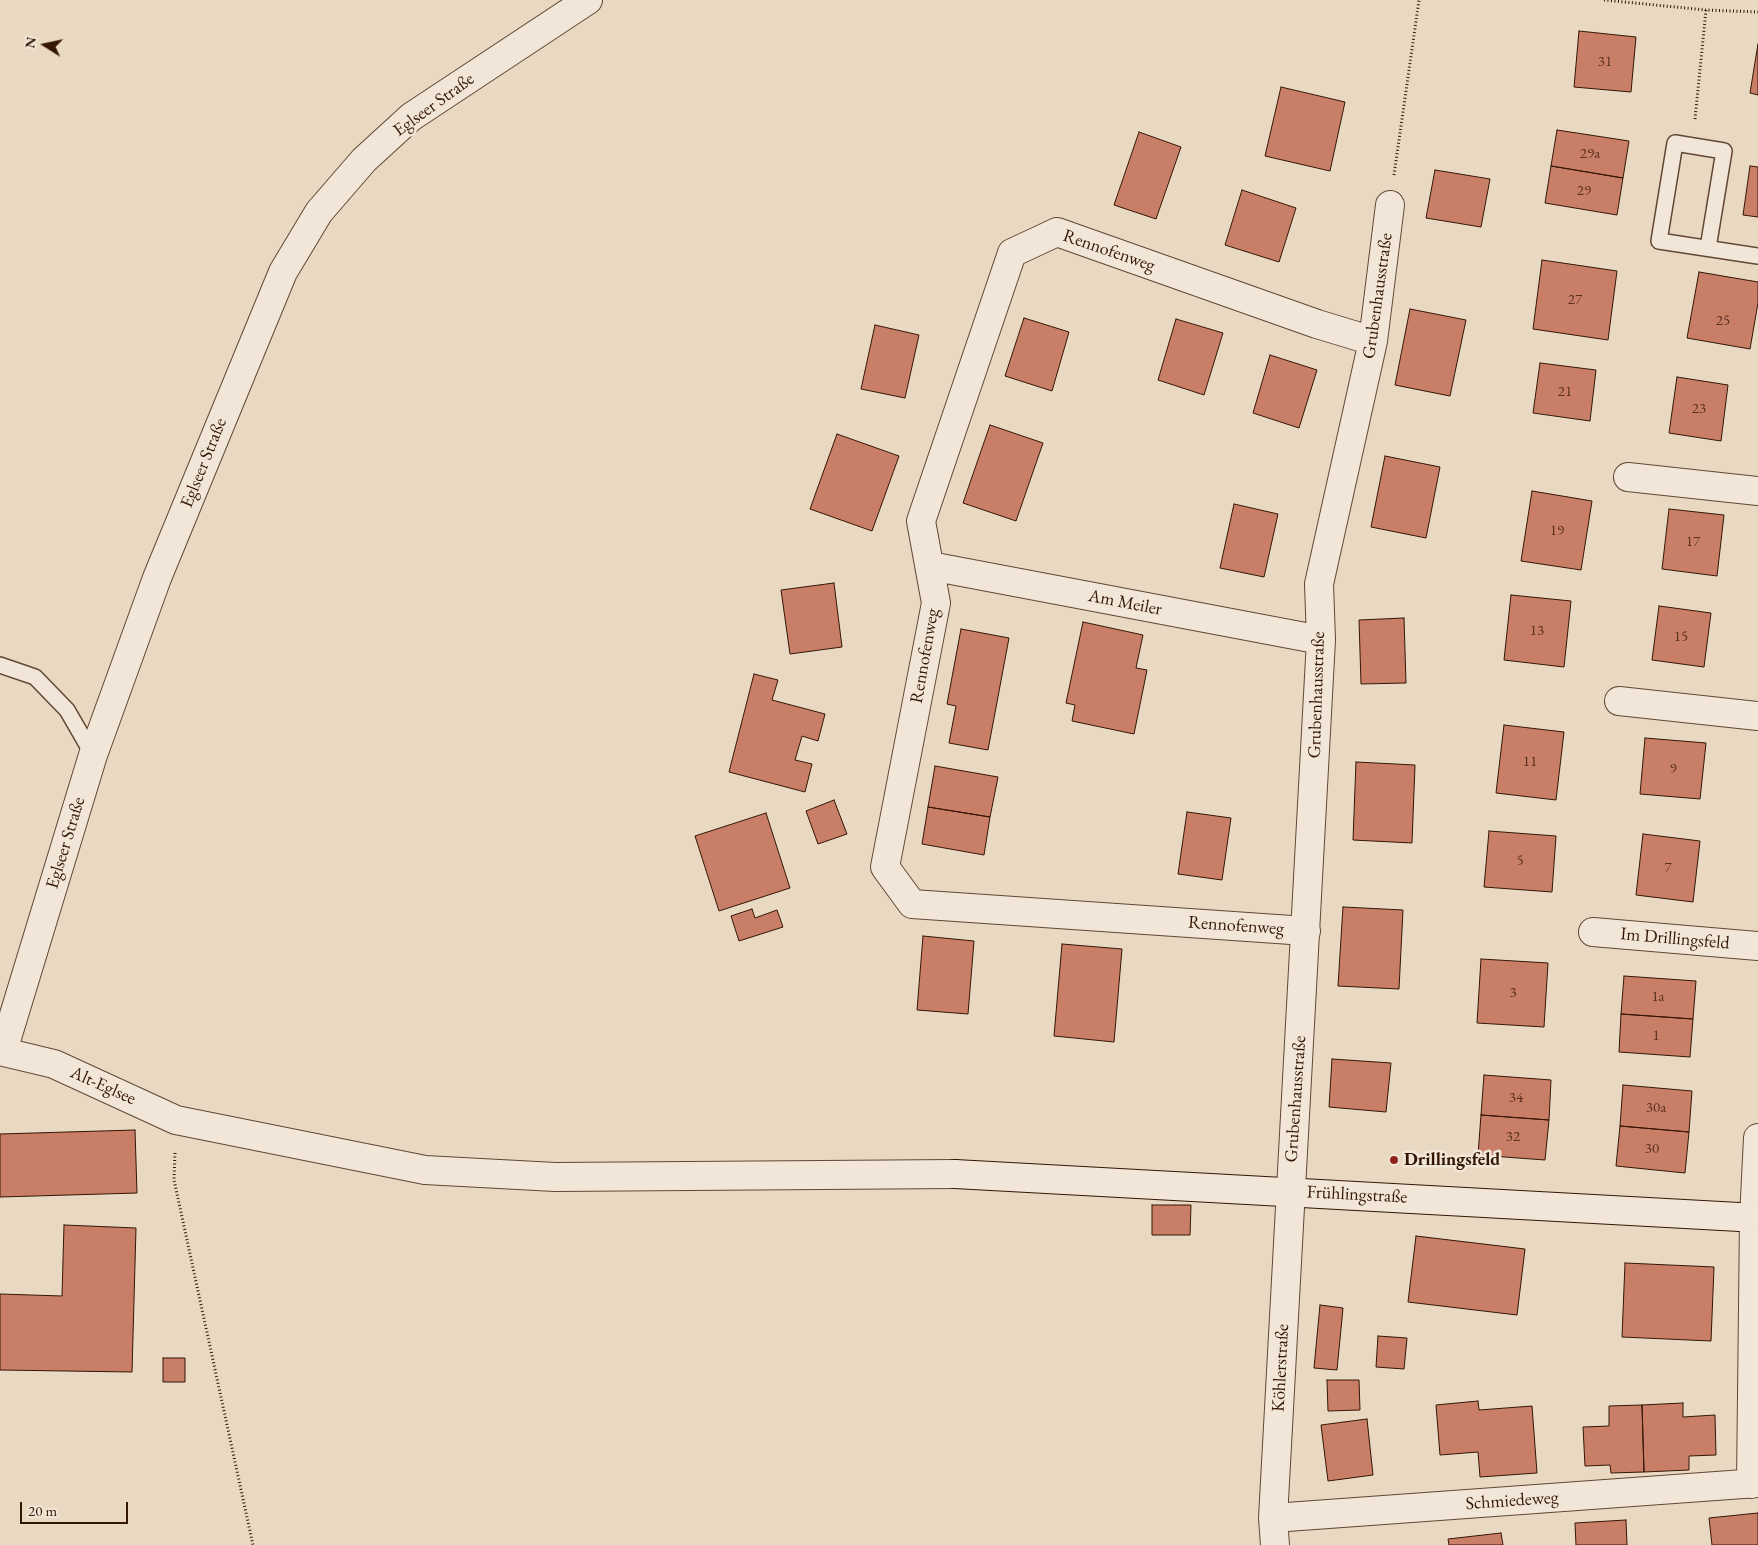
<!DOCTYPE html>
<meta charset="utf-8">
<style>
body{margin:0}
#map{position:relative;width:1758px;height:1545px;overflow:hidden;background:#e9d9c2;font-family:"EB Garamond",serif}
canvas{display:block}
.north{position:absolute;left:20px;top:20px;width:50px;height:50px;-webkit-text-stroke:4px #f1e6d7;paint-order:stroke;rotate:280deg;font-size:14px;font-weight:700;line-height:20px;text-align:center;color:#341604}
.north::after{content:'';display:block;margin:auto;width:18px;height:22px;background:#341604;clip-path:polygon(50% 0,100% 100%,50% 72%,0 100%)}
.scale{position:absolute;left:20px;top:1502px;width:108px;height:22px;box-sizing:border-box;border:2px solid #341604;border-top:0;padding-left:6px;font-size:15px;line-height:18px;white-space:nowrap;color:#341604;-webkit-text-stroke:4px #f1e6d7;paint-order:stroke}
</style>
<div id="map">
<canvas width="1758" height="1545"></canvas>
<div class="north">N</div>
<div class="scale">20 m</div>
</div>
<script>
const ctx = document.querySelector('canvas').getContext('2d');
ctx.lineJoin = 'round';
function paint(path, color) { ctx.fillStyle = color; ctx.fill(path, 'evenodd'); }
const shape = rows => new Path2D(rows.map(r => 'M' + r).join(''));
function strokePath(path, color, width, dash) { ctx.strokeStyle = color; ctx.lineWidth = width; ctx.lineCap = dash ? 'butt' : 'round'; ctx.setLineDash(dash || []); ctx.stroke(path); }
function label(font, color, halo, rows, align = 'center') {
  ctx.font = font + ' "EB Garamond",serif'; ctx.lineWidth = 5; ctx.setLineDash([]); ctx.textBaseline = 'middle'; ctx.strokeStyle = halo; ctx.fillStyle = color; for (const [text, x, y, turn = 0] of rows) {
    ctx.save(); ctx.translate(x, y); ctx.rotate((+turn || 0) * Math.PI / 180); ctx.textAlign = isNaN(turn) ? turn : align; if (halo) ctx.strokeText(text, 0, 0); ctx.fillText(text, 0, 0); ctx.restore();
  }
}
const building = shape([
 [1579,31,1636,37,1631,92,1574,87,1579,31],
 [1758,44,1758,95,1750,93,1758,44],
 [1281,87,1345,102,1330,171,1265,156,1281,87],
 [1557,130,1629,141,1623,178,1551,166,1557,130],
 [1139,132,1181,147,1156,219,1114,205,1139,132],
 [1551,166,1623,178,1617,215,1545,203,1551,166],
 [1750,166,1758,167,1758,217,1743,215,1750,166],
 [1435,170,1490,179,1481,227,1426,218,1435,170],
 [1242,190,1296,208,1279,262,1225,245,1242,190],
 [1542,260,1617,271,1608,340,1533,329,1542,260],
 [1699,272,1758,282,1758,303,1750,349,1687,338,1699,272],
 [1410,309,1466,320,1450,396,1395,385,1410,309],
 [1024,318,1069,332,1052,391,1005,376,1024,318],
 [1176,319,1223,333,1204,395,1158,380,1176,319],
 [875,325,919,335,905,398,861,389,875,325],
 [1270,355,1317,370,1299,428,1253,413,1270,355],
 [1540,363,1596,370,1590,421,1533,413,1540,363],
 [1677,377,1728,385,1721,441,1669,433,1677,377],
 [990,425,1043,443,1016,521,963,503,990,425],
 [837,434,899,456,872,531,810,509,837,434],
 [1385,456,1440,467,1426,538,1371,527,1385,456],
 [1532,491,1592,501,1581,570,1521,561,1532,491],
 [1234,504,1278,514,1264,577,1220,568,1234,504],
 [1669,509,1724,515,1717,576,1662,569,1669,509],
 [834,583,842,647,790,654,781,590,834,583],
 [1511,595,1571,601,1564,667,1504,660,1511,595],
 [1659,606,1711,613,1704,667,1652,660,1659,606],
 [1404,618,1406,683,1361,684,1359,620,1404,618],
 [1083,622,1143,635,1136,668,1147,670,1134,734,1072,721,1075,705,1066,703,1083,622],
 [961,629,1009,638,988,750,949,743,956,706,947,704,961,629],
 [754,674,778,680,772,700,825,714,818,741,802,736,795,760,812,764,805,792,729,772,754,674],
 [1504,725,1564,732,1556,800,1496,793,1504,725],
 [1645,738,1706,743,1700,799,1640,794,1645,738],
 [1356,762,1415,765,1412,843,1353,840,1356,762],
 [935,766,998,777,990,817,928,807,935,766],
 [834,800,847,834,818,844,806,811,834,800],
 [928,807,990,817,984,855,922,844,928,807],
 [1187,812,1231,818,1222,880,1178,874,1187,812],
 [766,813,790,888,719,911,695,836,766,813],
 [1489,831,1556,836,1552,892,1484,887,1489,831],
 [1643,834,1700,841,1693,902,1636,895,1643,834],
 [1343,907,1403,910,1399,989,1338,986,1343,907],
 [752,909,755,918,777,910,783,927,739,941,731,916,752,909],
 [923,936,974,941,968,1014,917,1010,923,936],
 [1062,944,1122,949,1114,1042,1054,1036,1062,944],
 [1481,959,1548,963,1544,1027,1477,1023,1481,959],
 [1624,976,1696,981,1693,1019,1621,1014,1624,976],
 [1621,1014,1693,1019,1690,1057,1619,1052,1621,1014],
 [1332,1059,1391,1063,1386,1112,1329,1107,1332,1059],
 [1484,1075,1551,1080,1549,1120,1481,1115,1484,1075],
 [1623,1085,1692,1091,1689,1132,1620,1126,1623,1085],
 [1481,1115,1549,1120,1545,1160,1478,1155,1481,1115],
 [1620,1126,1689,1132,1685,1173,1616,1166,1620,1126],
 [135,1130,137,1193,0,1197,0,1134,135,1130],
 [1152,1205,1191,1205,1190,1235,1152,1235,1152,1205],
 [64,1225,136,1228,132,1372,0,1370,0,1294,62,1296,64,1225],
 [1416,1236,1525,1249,1517,1315,1408,1302,1416,1236],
 [1625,1263,1714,1267,1711,1341,1622,1337,1625,1263],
 [1320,1305,1343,1308,1337,1370,1314,1368,1320,1305],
 [1378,1336,1407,1338,1404,1369,1376,1367,1378,1336],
 [163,1358,185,1358,185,1382,163,1382,163,1358],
 [1327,1380,1359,1380,1360,1410,1328,1411,1327,1380],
 [1478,1401,1479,1410,1532,1406,1537,1473,1480,1477,1478,1452,1440,1455,1436,1405,1478,1401],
 [1683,1403,1683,1417,1715,1415,1716,1455,1689,1456,1689,1470,1644,1472,1642,1405,1683,1403],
 [1642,1405,1644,1472,1611,1473,1610,1465,1585,1466,1583,1427,1609,1426,1609,1406,1642,1405],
 [1367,1419,1373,1475,1328,1481,1321,1425,1367,1419],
 [1758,1513,1758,1545,1712,1545,1709,1518,1758,1513],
 [1626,1520,1627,1545,1576,1545,1575,1523,1626,1520],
 [1501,1533,1503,1545,1449,1545,1448,1539,1501,1533]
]);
paint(building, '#c97e67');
strokePath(building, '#341604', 1);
const lane = shape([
 [1708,248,1724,151,1675,143,1659,241,1758,256],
 [0,665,35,677,67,710,93,755]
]);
const street = shape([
 [1628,477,1758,491],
 [930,566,1321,640],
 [1619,701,1758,716],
 [1306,931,912,904,885,867,936,603,921,521,1012,253,1057,232,1317,324,1373,341],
 [1593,932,1758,946],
 [0,1051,54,1064,176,1120,425,1170,555,1177,955,1174],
 [3,1051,93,755,157,578,283,272,319,212,364,160,411,117,588,0],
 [1751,1484,1754,1218,1758,1138],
 [1273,1518,1758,1483],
 [1275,1545,1273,1518,1321,640,1319,584,1373,341,1390,205]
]);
const secondary = shape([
 [955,1174,1758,1218]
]);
strokePath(lane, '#614734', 18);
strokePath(street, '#614734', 30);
strokePath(secondary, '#341604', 30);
strokePath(shape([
 [1604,0,1706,10,1758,12],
 [1695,119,1706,10],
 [1394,175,1419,0],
 [175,1153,174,1180,253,1545]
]), '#341604', 3, [1, 2.5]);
strokePath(lane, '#f1e6d7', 15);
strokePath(street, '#f1e6d7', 28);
strokePath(secondary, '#f1e6d7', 28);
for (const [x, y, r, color] of [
 [1394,1160,5,"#8f2418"]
]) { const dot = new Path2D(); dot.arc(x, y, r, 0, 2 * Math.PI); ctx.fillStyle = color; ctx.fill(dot); strokePath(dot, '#f1e6d7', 2); }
label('15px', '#59301d', null, [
 ["31",1605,62],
 ["29a",1590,154],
 ["29",1584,191],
 ["27",1575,300],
 ["25",1723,321],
 ["21",1565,392],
 ["23",1699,409],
 ["19",1557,531],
 ["17",1693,542],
 ["13",1537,631],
 ["15",1681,637],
 ["11",1530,762],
 ["9",1673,769],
 ["5",1520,861],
 ["7",1668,868],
 ["3",1513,993],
 ["1a",1658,997],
 ["1",1656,1036],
 ["34",1516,1098],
 ["30a",1656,1108],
 ["32",1513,1137],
 ["30",1652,1149]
]);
label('18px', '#341604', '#f1e6d7', [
 ["Eglseer Straße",434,105,-36],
 ["Rennofenweg",1109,251,19],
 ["Grubenhausstraße",1378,296,-82],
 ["Eglseer Straße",204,463,-68],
 ["Am Meiler",1125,603,11],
 ["Rennofenweg",925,656,-80],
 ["Grubenhausstraße",1317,695,-88],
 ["Eglseer Straße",66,843,-73],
 ["Rennofenweg",1236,926,4],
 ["Im Drillingsfeld",1675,939,5],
 ["Alt-Eglsee",103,1086,24],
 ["Grubenhausstraße",1296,1099,-86],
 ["Frühlingstraße",1357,1195,3],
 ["Köhlerstraße",1281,1368,-87],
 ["Schmiedeweg",1512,1501,-4]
]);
label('bold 18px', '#341604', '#f1e6d7', [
 ["Drillingsfeld",1404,1160]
], 'left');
</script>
